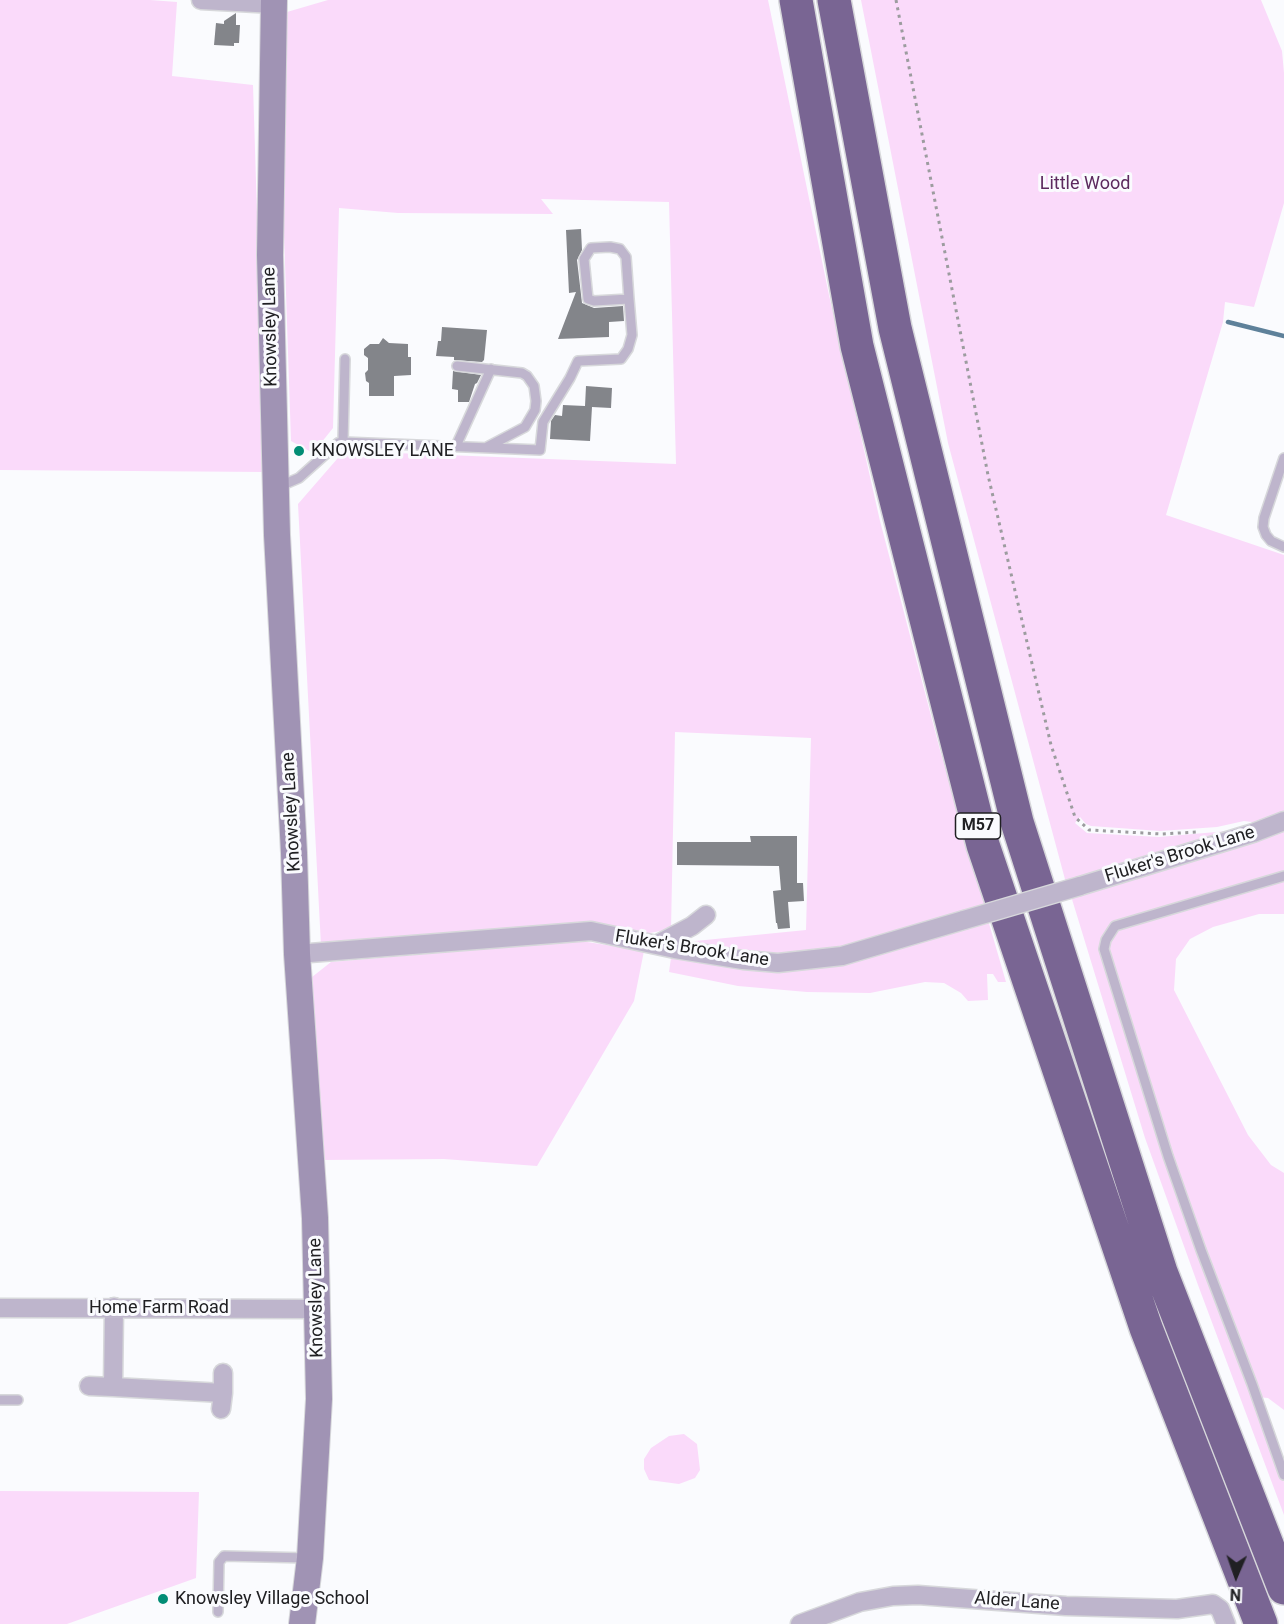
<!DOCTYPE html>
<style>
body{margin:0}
#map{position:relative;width:1284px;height:1624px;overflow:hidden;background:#fafbfe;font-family:Roboto,sans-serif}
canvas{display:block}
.north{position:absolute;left:1206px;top:1546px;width:60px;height:60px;-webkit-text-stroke:4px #fafbfe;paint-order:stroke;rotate:182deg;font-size:16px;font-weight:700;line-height:24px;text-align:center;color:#202023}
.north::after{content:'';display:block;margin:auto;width:21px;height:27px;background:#202023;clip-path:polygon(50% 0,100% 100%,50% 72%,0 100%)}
</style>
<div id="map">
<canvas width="1284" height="1624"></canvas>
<div class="north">N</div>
</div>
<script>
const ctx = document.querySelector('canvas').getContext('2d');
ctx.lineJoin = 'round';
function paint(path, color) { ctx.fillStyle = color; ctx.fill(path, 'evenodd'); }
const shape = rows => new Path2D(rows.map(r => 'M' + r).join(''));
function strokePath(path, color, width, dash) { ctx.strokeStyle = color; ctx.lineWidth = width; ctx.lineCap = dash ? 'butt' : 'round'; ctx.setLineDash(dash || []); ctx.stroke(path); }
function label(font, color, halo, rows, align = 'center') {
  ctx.font = font + ' Roboto,sans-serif'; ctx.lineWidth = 6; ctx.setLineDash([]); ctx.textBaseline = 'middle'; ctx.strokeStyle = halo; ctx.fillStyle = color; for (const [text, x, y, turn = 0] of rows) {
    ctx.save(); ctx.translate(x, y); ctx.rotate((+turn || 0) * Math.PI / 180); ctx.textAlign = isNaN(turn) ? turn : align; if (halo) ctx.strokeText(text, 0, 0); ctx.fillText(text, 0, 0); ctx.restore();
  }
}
paint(shape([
 [0,0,150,0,177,2,172,76,253,85,265,472,0,470],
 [328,0,768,0,829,295,880,521,940,750,985,904,838,949,766,957,675,943,806,930,811,738,675,732,671,929,644,934,321,946,298,504,344,451,676,464,669,202,541,199,553,214,398,213,339,208,333,428,313,453,291,441,283,204,284,17,287,12],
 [861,0,1261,0,1282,51,1284,73,1284,203,1254,307,1225,302,1223,322,1166,515,1284,555,1284,813,1257,826,1252,822,1244,821,1217,827,1160,831,1091,826,1086,824,1080,817,1075,823,1087,833,1159,837,1239,830,1066,883,948,443],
 [1280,830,1284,831,1284,870,1272,876,1112,924,1101,940,1100,949,1107,947,1119,927,1284,880,1284,914,1259,914,1213,927,1190,939,1176,959,1174,990,1248,1135,1271,1165,1284,1173,1284,1410,1268,1398,1257,1397,1284,1482,1284,1515,1198,1285,1145,1138,1071,896],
 [988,920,1006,982,998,982,993,974,987,974,988,1000,968,1001,961,993,944,983,925,982,870,993,807,992,738,986,669,972,671,958,677,956,739,966],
 [581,941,644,951,634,1001,537,1166,444,1159,322,1160,307,981,331,962],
 [684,1434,697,1444,700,1470,695,1478,679,1484,649,1480,644,1469,644,1459,651,1448,669,1436],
 [0,1491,199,1492,196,1578,67,1624,0,1624]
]), '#fadafa');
strokePath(shape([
 [1228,322,1284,336]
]), '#5e819a', 4.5);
paint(shape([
 [236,13,236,25,240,25,239,43,234,43,234,46,214,45,216,23,224,24,224,21],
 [581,229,582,250,577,260,582,303,594,308,623,306,624,321,609,322,609,337,558,339,576,292,569,293,566,230],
 [442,327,487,330,484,360,482,362,454,360,454,357,436,356,438,341,441,341],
 [383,338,389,343,408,344,408,357,411,357,411,375,394,376,394,396,369,396,369,383,366,381,365,373,368,370,368,358,364,355,364,349,370,344,379,344],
 [453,371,481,375,477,383,475,384,469,402,458,402,458,390,452,389],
 [586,386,612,388,611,408,592,407,590,441,550,439,551,421,555,415,562,416,563,405,585,406],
 [750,836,797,836,797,883,803,883,804,901,788,902,790,928,778,929,777,923,776,923,773,891,781,890,779,866,677,865,677,842,751,842]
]), '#83858a');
const lane = shape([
 [457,366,522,373,527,376,534,386,536,401,535,410,525,427,487,447],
 [343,442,345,359],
 [456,446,491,369],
 [1284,458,1264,518,1263,527,1266,535,1271,541,1284,547],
 [278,487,299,478,338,443,343,442,540,450,543,422,570,378,578,361,621,359,628,349,632,335,629,299,626,257,620,249,610,247,591,248,584,259,588,299,594,301,629,299],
 [1284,876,1115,926,1106,940,1104,949,1168,1156,1201,1250,1252,1384,1284,1475],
 [0,1400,18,1400],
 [218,1612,219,1562,224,1556,308,1558]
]);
const street = shape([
 [201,0,274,4],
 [1080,886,1253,833,1284,821],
 [656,945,692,926,706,915],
 [297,954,591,931,675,949,743,960,778,963,842,956,964,920],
 [114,1307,113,1387,223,1393],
 [0,1308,318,1309],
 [89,1386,113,1387],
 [221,1409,223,1393,223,1373],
 [800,1624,860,1602,893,1596,918,1595,1066,1606,1177,1609,1213,1604,1220,1609,1226,1624]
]);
const secondary = shape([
 [274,0,270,255,277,535,294,853,297,954,315,1218,319,1399,310,1558,302,1624]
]);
const highway = shape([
 [796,0,857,346,983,845,1146,1328,1261,1624],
 [834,0,895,328,1017,822,1161,1272,1284,1588]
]);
strokePath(lane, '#d7d8db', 12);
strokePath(street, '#d7d8db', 21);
strokePath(secondary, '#d7d8db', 28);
strokePath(highway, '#d7d8db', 36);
strokePath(shape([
 [896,0,988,475,1051,745,1075,817,1089,830,1161,834,1197,832]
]), '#9c9c9f', 3, [3, 4.5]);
strokePath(lane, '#beb5cc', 9);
strokePath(street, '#beb5cc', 18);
strokePath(secondary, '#a093b4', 26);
strokePath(highway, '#796593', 33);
const streetBridge = shape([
 [964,920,1080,886]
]);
strokePath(streetBridge, '#d7d8db', 21, []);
strokePath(streetBridge, '#beb5cc', 18);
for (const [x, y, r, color] of [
 [299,451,6,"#028d75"],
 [163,1599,6,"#028d75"]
]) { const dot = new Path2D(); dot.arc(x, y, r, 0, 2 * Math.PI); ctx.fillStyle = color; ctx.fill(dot); strokePath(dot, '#fafbfe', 2); }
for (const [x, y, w] of [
 [978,826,45]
]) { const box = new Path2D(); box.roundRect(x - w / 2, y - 13, w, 26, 4.5); ctx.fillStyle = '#fafbfe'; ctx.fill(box); strokePath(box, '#202023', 1.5); }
label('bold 16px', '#202023', null, [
 ["M57",978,826]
]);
label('18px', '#5c2a5e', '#fafbfe', [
 ["Little Wood",1085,184]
]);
label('18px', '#202023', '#fafbfe', [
 ["Knowsley Lane",271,327,-91],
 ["Knowsley Lane",292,812,-93],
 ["Fluker's Brook Lane",1180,855,-17],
 ["Fluker's Brook Lane",692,949,9],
 ["Knowsley Lane",317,1298,-91],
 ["Home Farm Road",159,1308],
 ["Alder Lane",1017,1602,4]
]);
label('18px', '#202023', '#fafbfe', [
 ["KNOWSLEY LANE",311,451],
 ["Knowsley Village School",175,1599]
], 'left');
</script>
